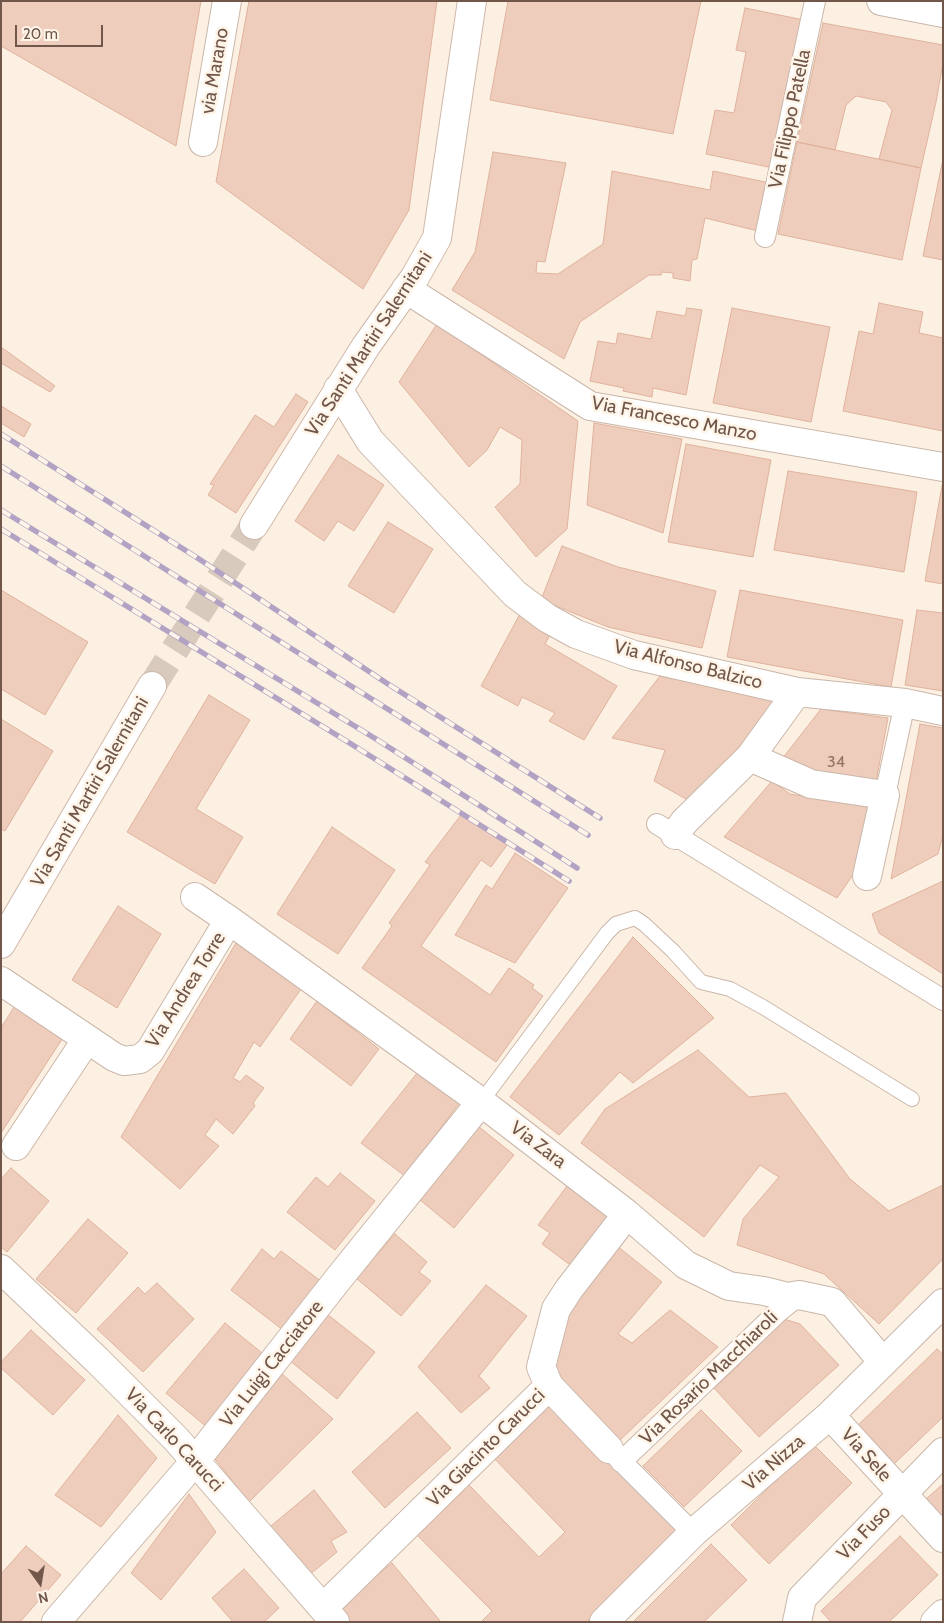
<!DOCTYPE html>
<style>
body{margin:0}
#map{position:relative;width:944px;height:1623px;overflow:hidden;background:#fbf0e2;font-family:Cabin,sans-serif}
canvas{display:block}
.frame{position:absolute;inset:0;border:2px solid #71564a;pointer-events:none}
.north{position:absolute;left:15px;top:1558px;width:50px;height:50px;-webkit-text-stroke:4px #fef4e8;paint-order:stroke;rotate:167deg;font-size:14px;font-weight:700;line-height:20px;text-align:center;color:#71564a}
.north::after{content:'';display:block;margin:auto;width:18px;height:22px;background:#71564a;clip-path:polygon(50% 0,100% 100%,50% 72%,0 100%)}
.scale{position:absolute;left:15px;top:25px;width:88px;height:22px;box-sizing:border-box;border:2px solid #71564a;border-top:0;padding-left:6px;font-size:15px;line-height:18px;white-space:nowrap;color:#71564a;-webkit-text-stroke:4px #fef4e8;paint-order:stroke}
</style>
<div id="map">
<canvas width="944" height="1623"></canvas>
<div class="frame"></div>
<div class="north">N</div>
<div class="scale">20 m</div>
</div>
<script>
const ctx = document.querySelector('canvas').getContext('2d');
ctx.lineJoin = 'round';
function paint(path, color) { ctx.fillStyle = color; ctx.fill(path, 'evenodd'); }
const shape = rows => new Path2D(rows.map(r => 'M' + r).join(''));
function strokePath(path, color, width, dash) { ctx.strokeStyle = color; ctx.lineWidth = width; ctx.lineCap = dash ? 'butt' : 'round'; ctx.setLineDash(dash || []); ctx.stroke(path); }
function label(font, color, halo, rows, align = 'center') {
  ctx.font = font + ' Cabin,sans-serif'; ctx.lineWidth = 5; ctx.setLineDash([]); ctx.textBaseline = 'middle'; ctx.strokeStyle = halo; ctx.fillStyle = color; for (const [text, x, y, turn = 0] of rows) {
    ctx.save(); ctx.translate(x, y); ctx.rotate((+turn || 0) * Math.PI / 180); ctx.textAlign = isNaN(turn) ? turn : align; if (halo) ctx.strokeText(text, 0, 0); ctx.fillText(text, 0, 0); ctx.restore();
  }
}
const building = shape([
 [1,1,201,1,176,146,1,46,1,1],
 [249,1,437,1,409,210,363,289,216,182,249,1],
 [508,1,701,1,673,134,490,100,508,1],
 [745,8,804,20,773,168,706,154,715,110,734,113,746,52,736,50,745,8],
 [823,23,943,45,943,63,936,102,921,168,879,159,892,110,886,102,856,96,846,105,835,150,797,142,823,23],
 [797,142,921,168,902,260,778,234,797,142],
 [493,152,566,163,545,262,537,261,536,273,558,274,603,244,612,171,710,190,713,171,770,183,758,231,705,218,697,259,692,260,690,281,673,278,673,273,662,272,661,275,649,275,580,322,564,359,452,290,475,252,493,152],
 [943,159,943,260,923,256,943,159],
 [879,303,923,312,919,333,943,338,943,431,843,411,859,331,873,334,879,303],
 [687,308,702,310,686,395,653,388,652,397,623,391,624,388,590,381,598,341,616,344,618,333,651,339,657,311,685,316,687,308],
 [732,308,830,327,811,422,713,403,732,308],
 [437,324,578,421,567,529,536,557,495,507,520,484,522,440,500,427,487,450,469,467,399,382,437,324],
 [1,347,55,386,50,392,1,363,1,347],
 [296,394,308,402,236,513,208,495,214,485,210,484,255,415,274,427,296,394],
 [1,406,31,424,24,437,1,423,1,406],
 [594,423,682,439,663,533,587,505,594,423],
 [686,444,771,460,753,557,668,542,686,444],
 [338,455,384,485,354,531,338,521,324,541,295,521,338,455],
 [788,471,917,492,904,572,774,550,788,471],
 [942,486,943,486,943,584,925,581,942,486],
 [388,522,433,549,394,613,348,586,388,522],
 [562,546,618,567,716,591,702,648,608,627,541,600,562,546],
 [1,590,88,642,45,715,1,689,1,590],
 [740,590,903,620,891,687,727,657,740,590],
 [917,610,943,613,943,691,905,685,917,610],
 [520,614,550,635,545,644,617,686,584,740,549,721,555,713,522,697,518,706,481,686,520,614],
 [660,676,779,699,693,803,654,781,665,750,612,738,660,676],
 [209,695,250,720,196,809,243,837,215,884,127,832,209,695],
 [821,709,888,718,875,787,794,771,782,759,821,709],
 [1,719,53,751,5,831,1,829,1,719],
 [920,724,943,728,943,835,938,854,891,879,920,724],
 [772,781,790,794,868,807,859,866,837,898,724,837,772,781],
 [461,815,507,845,491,867,481,860,421,946,490,995,509,968,534,985,532,988,543,996,496,1062,362,968,392,926,389,923,430,865,425,862,461,815],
 [332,827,395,870,338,954,277,914,332,827],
 [515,853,568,888,515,963,455,935,486,885,492,889,515,853],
 [943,881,943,974,879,933,872,914,943,881],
 [118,906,161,934,117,1008,72,980,118,906],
 [633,937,714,1018,633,1083,620,1072,559,1135,510,1097,633,937],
 [236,943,301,989,260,1047,254,1042,233,1078,240,1082,246,1075,264,1088,253,1103,255,1106,233,1134,216,1119,205,1135,219,1146,180,1189,121,1137,236,943],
 [21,996,68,1030,1,1133,1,1028,21,996],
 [317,1001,379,1049,351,1086,290,1039,317,1001],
 [698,1050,749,1097,786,1093,850,1179,889,1211,943,1185,943,1259,879,1324,824,1274,737,1245,743,1219,779,1177,760,1165,704,1237,581,1143,605,1109,698,1050],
 [418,1072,460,1102,405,1176,361,1143,418,1072],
 [478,1126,514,1155,454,1228,419,1199,478,1126],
 [11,1168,49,1201,7,1252,1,1247,1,1179,11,1168],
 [340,1173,375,1201,335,1250,287,1212,316,1177,328,1187,340,1173],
 [567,1186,614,1220,577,1270,542,1244,550,1233,538,1225,567,1186],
 [88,1219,128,1253,76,1313,36,1279,88,1219],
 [395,1234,427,1262,419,1272,431,1281,401,1316,356,1278,395,1234],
 [612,1242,662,1282,618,1334,632,1343,670,1310,718,1347,618,1442,550,1380,562,1306,612,1242],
 [262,1249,274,1259,281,1251,322,1282,283,1330,231,1290,262,1249],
 [157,1283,194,1319,143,1372,97,1329,138,1287,145,1294,157,1283],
 [486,1285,527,1316,479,1376,490,1388,461,1413,418,1367,486,1285],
 [327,1314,375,1352,337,1399,289,1360,327,1314],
 [781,1318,800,1324,839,1365,759,1437,714,1388,740,1364,737,1360,781,1318],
 [225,1323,267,1357,208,1428,166,1393,225,1323],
 [31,1330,85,1380,53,1415,1,1368,1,1362,31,1330],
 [937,1349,943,1354,943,1417,892,1466,855,1428,937,1349],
 [282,1374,333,1419,249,1502,215,1459,282,1374],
 [553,1396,682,1529,587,1622,481,1622,492,1611,417,1535,469,1485,539,1557,565,1532,491,1455,553,1396],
 [701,1410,742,1451,684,1507,643,1466,701,1410],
 [417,1412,451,1448,385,1508,352,1472,417,1412],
 [118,1415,157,1458,101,1527,55,1495,118,1415],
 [813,1444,852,1483,769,1564,731,1525,813,1444],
 [943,1484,943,1517,926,1499,943,1484],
 [314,1490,347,1532,331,1541,337,1552,302,1581,265,1531,314,1490],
 [189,1494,216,1532,161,1600,131,1573,189,1494],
 [900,1536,938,1575,889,1622,831,1622,821,1611,900,1536],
 [711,1544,747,1580,704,1622,633,1622,711,1544],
 [26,1546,61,1575,20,1622,1,1622,1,1574,26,1546],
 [392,1563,441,1622,442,1622,346,1622,336,1609,392,1563],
 [244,1569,279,1608,264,1622,233,1622,212,1598,244,1569]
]);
paint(building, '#eecdbc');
strokePath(building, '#e0b29d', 1);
strokePath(shape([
 [152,686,254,525]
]), '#d8cabc', 28, [28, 14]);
const service = shape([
 [481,1102,607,933,616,924,635,918,644,924,673,951,701,982,730,989,763,1007,912,1099]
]);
const pedestrian = shape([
 [765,237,815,1],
 [885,795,905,703],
 [657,824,943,1000],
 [613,1453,693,1533],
 [621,1462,777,1313,799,1295]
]);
const minor = shape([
 [881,1,943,13],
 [203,142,227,1],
 [406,289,590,406,943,467],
 [338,389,370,441,515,594,547,618,576,634,634,655,797,692,905,703,943,711],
 [750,757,811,784,885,795,867,876],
 [675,835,684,822,750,757,797,692],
 [195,897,229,920,481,1102,627,1214,686,1265,729,1286,764,1291,788,1297,799,1295,832,1302,883,1362],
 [1,981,114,1057,124,1061,140,1059,150,1051,229,920],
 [16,1146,87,1039],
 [1,1269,97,1360,176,1439,335,1622],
 [549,1386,609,1449],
 [830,1415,943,1538],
 [324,1607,549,1386,541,1367,556,1309,569,1289,627,1214],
 [56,1622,196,1460,339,1278,481,1102],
 [604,1622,693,1533,830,1415,943,1303],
 [797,1622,802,1598,943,1452],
 [935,1622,943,1614]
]);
const secondary = shape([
 [254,525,366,346,415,277,437,238,472,1],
 [1,944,152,686]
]);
strokePath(service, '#cbb7aa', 16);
strokePath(pedestrian, '#cbb7aa', 22);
strokePath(minor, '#cbb7aa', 30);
strokePath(secondary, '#d0b8aa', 30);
strokePath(service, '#fff', 14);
strokePath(pedestrian, '#fff', 20);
strokePath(minor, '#fff', 28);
strokePath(secondary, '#fff', 28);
const rail = shape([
 [1,434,196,557,388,684,600,818],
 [1,466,588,835],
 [1,510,376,739,577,868],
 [1,529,348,742,569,881]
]);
strokePath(rail, '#b2a2c3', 5.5);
strokePath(rail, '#fef4e8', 4, [11]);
label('16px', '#907466', null, [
 ["34",836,762]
]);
label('19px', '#71564a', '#fef4e8', [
 ["via Marano",215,71,-80],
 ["Via Filippo Patella",790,119,-78],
 ["Via Santi Martiri Salernitani",369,344,-57],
 ["Via Francesco Manzo",674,419,11],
 ["Via Alfonso Balzico",688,665,14],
 ["Via Santi Martiri Salernitani",90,792,-60],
 ["Via Andrea Torre",186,990,-58],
 ["Via Zara",538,1145,37],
 ["Via Luigi Cacciatore",272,1364,-52],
 ["Via Rosario Macchiaroli",709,1378,-44],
 ["Via Carlo Carucci",174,1440,47],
 ["Via Giacinto Carucci",486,1448,-45],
 ["Via Sele",866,1455,48],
 ["Via Nizza",774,1463,-41],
 ["Via Fuso",864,1533,-46]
]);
</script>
